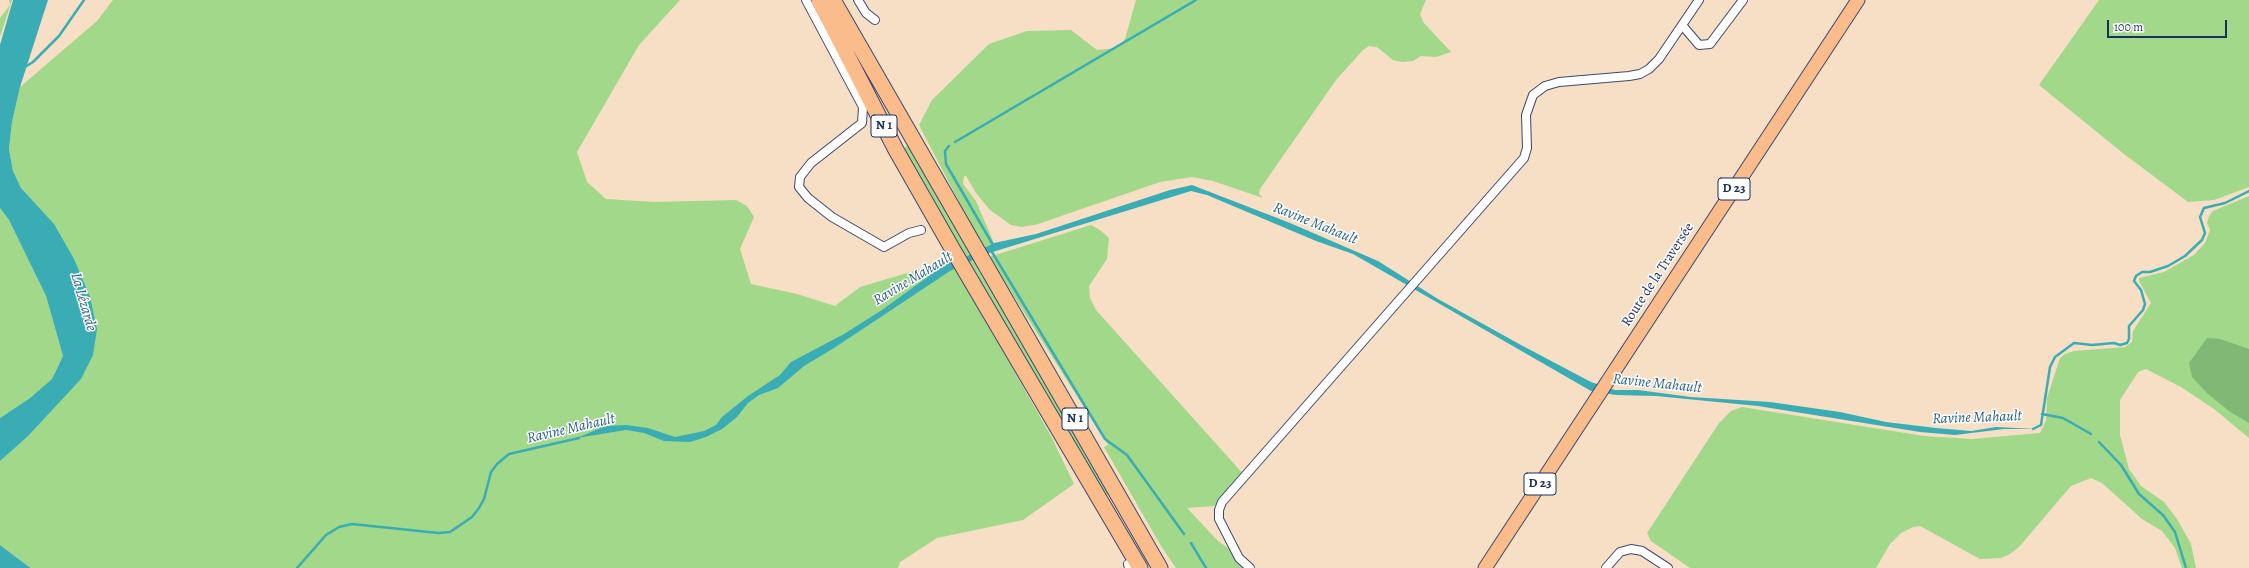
<!DOCTYPE html>
<meta charset="utf-8">
<style>
body{margin:0}
#map{position:relative;width:2249px;height:568px;overflow:hidden;background:#f6dfc5;font-family:Alegreya,serif}
canvas{display:block}
.scale{position:absolute;left:2107px;top:20px;width:120px;height:18px;box-sizing:border-box;border:2px solid #1b2f5e;border-top:0;padding-left:5px;font-size:12px;line-height:14px;white-space:nowrap;color:#1b2f5e;-webkit-text-stroke:3px #fff;paint-order:stroke}
</style>
<div id="map">
<canvas width="2249" height="568"></canvas>
<div class="scale">100 m</div>
</div>
<script>
const ctx = document.querySelector('canvas').getContext('2d');
ctx.lineJoin = 'round';
function paint(path, color) { ctx.fillStyle = color; ctx.fill(path, 'evenodd'); }
const shape = rows => new Path2D(rows.map(r => 'M' + r).join(''));
function strokePath(path, color, width, dash) { ctx.strokeStyle = color; ctx.lineWidth = width; ctx.lineCap = dash ? 'butt' : 'round'; ctx.setLineDash(dash || []); ctx.stroke(path); }
function label(font, color, halo, rows, align = 'center') {
  ctx.font = font + ' Alegreya,serif'; ctx.lineWidth = 3; ctx.setLineDash([]); ctx.textBaseline = 'middle'; ctx.strokeStyle = halo; ctx.fillStyle = color; for (const [text, x, y, turn = 0] of rows) {
    ctx.save(); ctx.translate(x, y); ctx.rotate((+turn || 0) * Math.PI / 180); ctx.textAlign = isNaN(turn) ? turn : align; if (halo) ctx.strokeText(text, 0, 0); ctx.fillText(text, 0, 0); ctx.restore();
  }
}
paint(shape([
 [9,0,12,0,0,37,0,18,10,5],
 [113,0,680,0,639,45,577,152,587,182,606,199,654,202,736,200,747,206,754,217,740,249,751,284,797,294,835,306,860,287,951,260,1052,438,1074,484,1023,520,937,538,900,562,898,568,31,568,0,545,0,461,81,379,31,200,21,188,13,171,9,149,12,122,20,87,97,21],
 [1136,0,1426,0,1420,14,1423,22,1451,52,1436,57,1421,56,1413,61,1402,62,1393,60,1377,47,1369,46,1363,50,1336,80,1260,189,1259,194,1263,198,1213,181,1192,177,1160,182,1038,224,1022,227,1011,225,990,210,976,193,966,176,964,176,963,184,976,201,994,243,983,248,919,125,932,100,989,44,1027,31,1071,30,1097,50,1117,48,1125,39],
 [2099,0,2249,0,2249,187,2214,200,2188,202,2124,154,2039,85],
 [907,145,973,252,967,256,962,258,903,151],
 [2249,196,2249,438,2214,409,2181,387,2146,369,2138,372,2120,400,2120,435,2129,469,2141,486,2164,502,2177,519,2191,544,2196,568,2182,568,2175,548,2162,531,2142,519,2102,483,2091,478,2071,486,2019,547,2010,554,2001,558,1980,559,1920,526,1913,527,1901,533,1890,544,1876,568,1690,568,1651,541,1647,533,1719,423,1731,411,1742,407,1924,436,1972,439,2040,433,2046,421,2047,398,2060,358,2065,354,2074,351,2125,347,2132,342,2133,331,2151,303,2139,281,2139,278,2164,272,2194,255,2205,243,2210,230,2207,223,2209,216,2213,211],
 [0,208,9,220,46,296,63,356,52,379,30,398,0,418],
 [1091,225,1100,230,1109,238,1107,259,1089,286,1090,298,1096,310,1245,476,1222,502,1214,506,1187,508,1218,541,1232,551,1248,568,1176,568,1161,546,1104,447,1108,445,989,257],
 [975,260,1111,493,1103,497,966,263]
]), '#a1d88a');
paint(shape([
 [2207,338,2220,339,2249,349,2249,423,2229,411,2207,393,2192,377,2189,363]
]), '#80b876');
paint(shape([
 [13,0,48,0,20,87,12,122,9,149,13,171,21,188,54,224,74,259,90,297,97,329,93,355,81,379,28,436,0,461,0,418,30,398,52,379,63,356,46,296,9,220,0,208,0,45],
 [1192,185,1290,223,1378,261,1438,299,1521,345,1591,382,1615,390,1638,390,1691,397,1770,402,1840,412,1886,422,1936,428,1971,431,1996,427,2035,429,2004,429,1955,435,1920,432,1758,406,1656,396,1616,395,1591,391,1353,254,1316,241,1207,195,1191,191,986,254,950,271,834,348,804,366,778,388,759,395,748,403,737,417,722,429,706,437,690,442,664,441,644,433,626,430,577,438,605,426,626,425,648,428,675,437,704,431,716,425,722,417,748,396,780,375,791,362,844,334,882,310,951,260,967,256,994,243,1036,234,1170,190],
 [0,545,28,566,31,568,0,568]
]), '#3aacb4');
strokePath(shape([
 [25,67,33,62,59,36,84,0],
 [955,142,1196,0],
 [949,146,945,151,946,164,993,245],
 [992,252,1105,439,1127,455,1184,534],
 [2042,414,2063,418,2091,434],
 [2033,429,2041,425,2050,367,2055,357,2074,343,2092,345,2114,343,2120,345,2127,343,2129,339,2129,326,2143,310,2145,304,2141,290,2134,281,2136,276,2142,272,2150,272,2168,266,2185,256,2202,240,2205,233,2200,217,2204,208,2225,203,2249,191],
 [2099,442,2121,465,2139,494,2163,515,2175,532,2186,568],
 [1191,543,1206,568],
 [297,568,326,535,339,527,352,524,438,533,450,532,472,517,479,508,484,499,491,472,497,464,509,454,579,438]
]), '#3aacb4', 2.5);
const street = shape([
 [806,0,863,107,862,123,811,163,800,177,799,187,808,198,832,217,884,247,909,233,921,230],
 [858,0,866,13,875,20],
 [1682,25,1699,45,1710,44,1743,0],
 [1128,564,1129,568],
 [1250,568,1239,558,1219,519,1219,510,1222,502,1524,158,1527,148,1526,115,1533,95,1545,86,1559,82,1629,76,1640,74,1649,69,1659,59,1699,0],
 [1606,568,1620,552,1631,549,1642,551,1668,568]
]);
const primary = shape([
 [1485,568,1858,0]
]);
const highway = shape([
 [819,0,896,150,953,250,1140,568],
 [833,0,1160,568]
]);
strokePath(street, '#3c496d', 10);
strokePath(primary, '#3c496d', 15);
strokePath(highway, '#3c496d', 17);
strokePath(street, '#fff', 8);
strokePath(primary, '#fabc8b', 13);
strokePath(highway, '#fabc8b', 15);
for (const [x, y, w] of [
 [884,126,26],
 [1734,189,32],
 [1075,419,26],
 [1540,484,32]
]) { const box = new Path2D(); box.roundRect(x - w / 2, y - 11, w, 22, 3); ctx.fillStyle = '#fff'; ctx.fill(box); strokePath(box, '#1b2f5e', 1); }
label('bold 13px', '#1b2f5e', null, [
 ["N 1",884,126],
 ["D 23",1734,189],
 ["N 1",1075,419],
 ["D 23",1540,484]
]);
label('14px', '#1b2f5e', '#fff', [
 ["Route de la Traversée",1658,275,-57]
]);
label('italic 15px', '#276180', '#fff', [
 ["Ravine Mahault",1315,224,22],
 ["Ravine Mahault",913,279,-31],
 ["La Lézarde",83,302,74],
 ["Ravine Mahault",1657,384,6],
 ["Ravine Mahault",1977,418,-2],
 ["Ravine Mahault",571,429,-13]
]);
</script>
